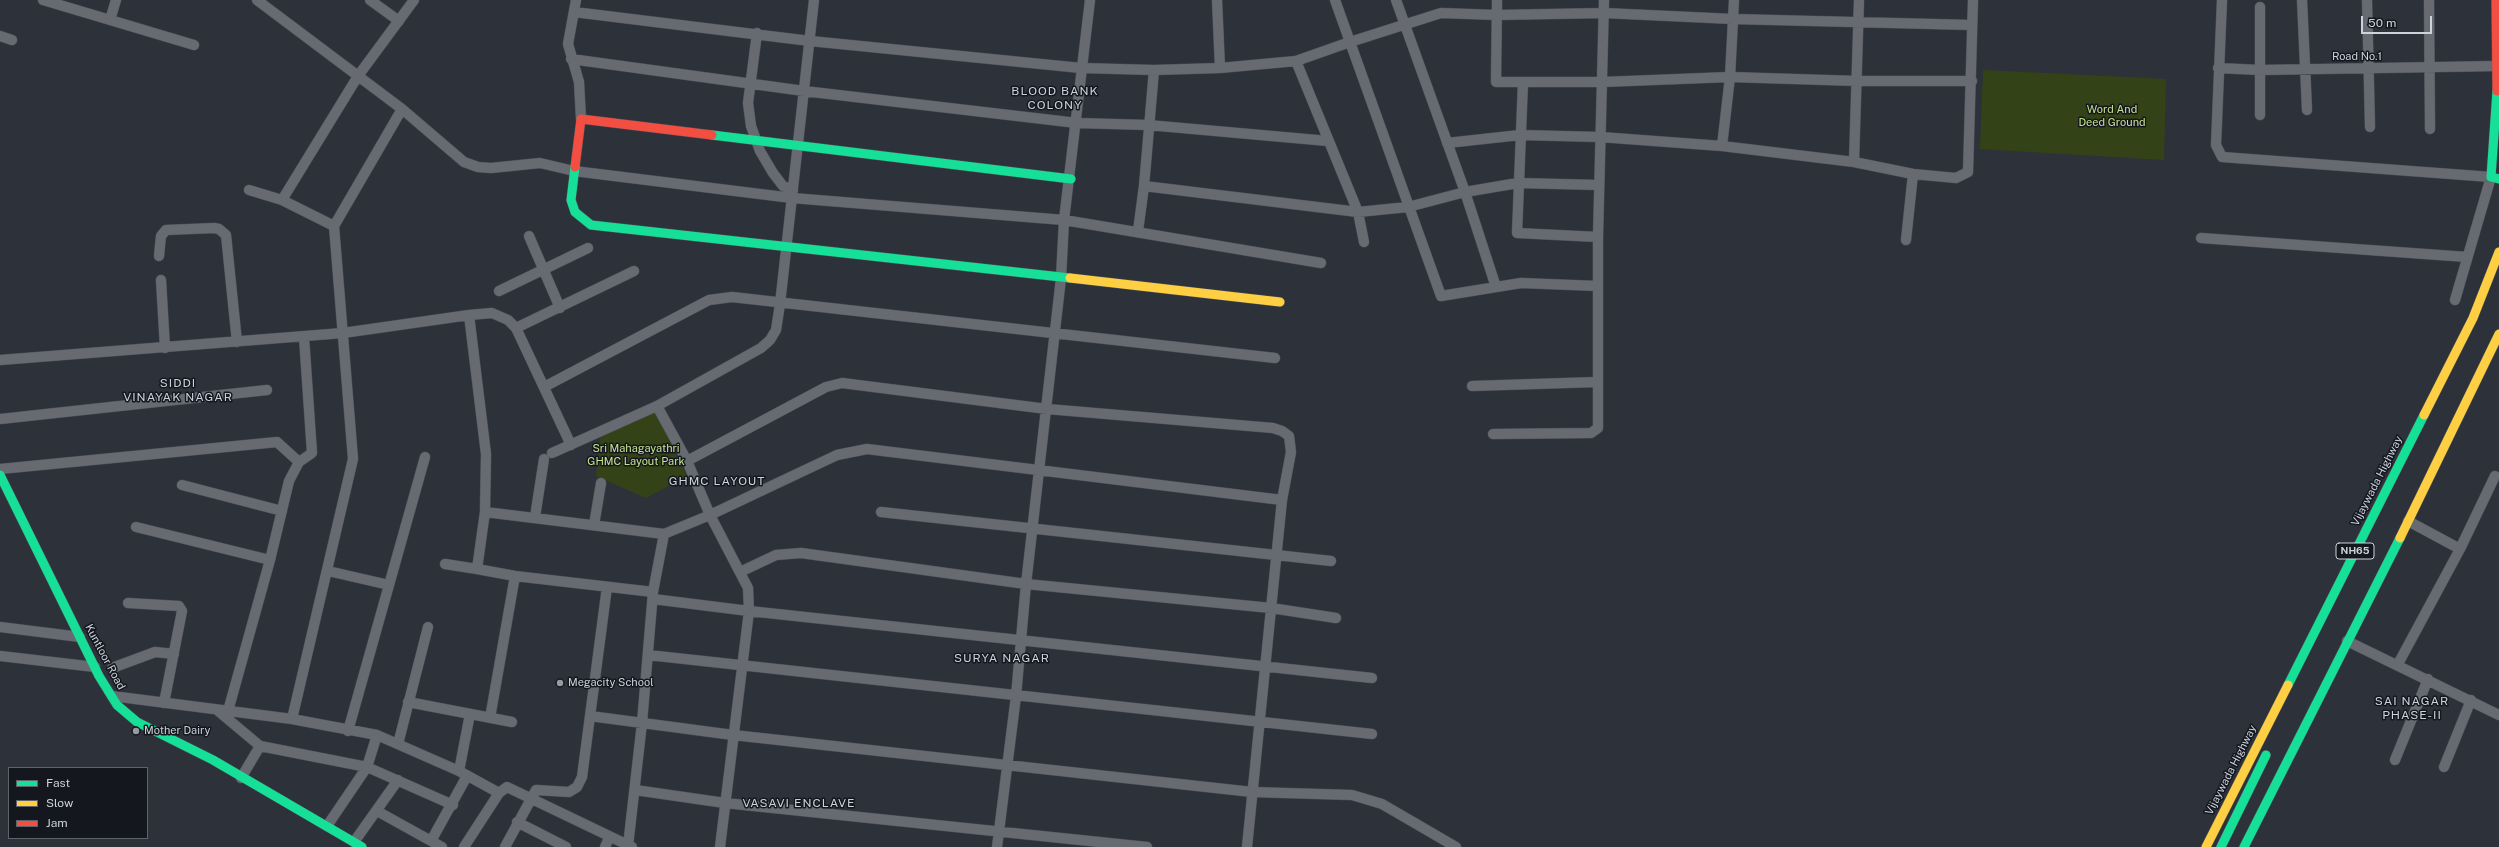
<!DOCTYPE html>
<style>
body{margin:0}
#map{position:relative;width:2499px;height:847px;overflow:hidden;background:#2d313a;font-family:"Public Sans",sans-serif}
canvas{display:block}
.legend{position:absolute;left:8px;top:767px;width:140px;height:72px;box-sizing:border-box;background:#14171e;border:1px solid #5e626a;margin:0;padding:5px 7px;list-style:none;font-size:12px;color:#cdd2dc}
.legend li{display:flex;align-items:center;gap:8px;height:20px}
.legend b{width:20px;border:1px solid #5e626a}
.scale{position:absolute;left:2361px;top:16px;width:71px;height:18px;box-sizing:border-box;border:2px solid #cdd2dc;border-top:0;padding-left:5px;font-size:12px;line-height:14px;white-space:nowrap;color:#cdd2dc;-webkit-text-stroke:3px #14171e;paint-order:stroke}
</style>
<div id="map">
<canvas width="2499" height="847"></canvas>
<ul class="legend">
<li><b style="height:5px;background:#16e098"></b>Fast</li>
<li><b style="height:5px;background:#ffcf43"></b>Slow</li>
<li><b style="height:5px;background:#f24e42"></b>Jam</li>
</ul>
<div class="scale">50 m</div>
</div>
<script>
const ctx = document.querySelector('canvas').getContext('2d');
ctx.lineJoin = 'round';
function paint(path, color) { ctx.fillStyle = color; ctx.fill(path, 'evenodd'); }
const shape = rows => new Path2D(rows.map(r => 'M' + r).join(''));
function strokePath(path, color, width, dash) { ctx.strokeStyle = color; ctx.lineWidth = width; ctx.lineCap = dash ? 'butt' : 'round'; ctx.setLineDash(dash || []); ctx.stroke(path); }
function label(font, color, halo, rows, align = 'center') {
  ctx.font = font + ' "Public Sans",sans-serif'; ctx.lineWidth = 3; ctx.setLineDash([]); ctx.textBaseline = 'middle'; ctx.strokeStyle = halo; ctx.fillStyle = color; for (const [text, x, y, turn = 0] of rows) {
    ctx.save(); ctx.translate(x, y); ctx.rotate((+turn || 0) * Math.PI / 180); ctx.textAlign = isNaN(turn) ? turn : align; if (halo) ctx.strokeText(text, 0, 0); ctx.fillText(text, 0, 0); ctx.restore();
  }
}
paint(shape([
 [1983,70,2166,79,2164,160,1980,149],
 [655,412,687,476,646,498,596,476,601,431]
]), '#344217');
const street = shape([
 [43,0,194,45],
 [257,0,402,109,464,162,478,167,491,168,540,163,574,171,792,198,1064,220,1321,263],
 [370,0,399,21],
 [576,0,568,44,579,82,581,119],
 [1217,0,1220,68],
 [1335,0,1350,42,1441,13,1497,15,1604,13,1733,19,1972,25],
 [1497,0,1496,82,1602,82,1730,77,1858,81,1972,81],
 [2222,0,2216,145,2222,157,2491,177,2455,300],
 [2302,0,2307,110],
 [2367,0,2370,127],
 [2429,0,2430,129],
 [574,12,810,41,1081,68,1154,70,1220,68,1296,61,1350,42,1441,296,1521,283,1598,286],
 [110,20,116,0],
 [757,33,748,103,751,126,760,151,773,173,783,186,793,190],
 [0,36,12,40],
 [571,59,804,91,1077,123,1148,125,1328,141],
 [1296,61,1358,212,1364,242],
 [2218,68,2260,70,2497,66],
 [1523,82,1517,233,1598,237],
 [2260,115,2260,7],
 [1447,143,1520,135,1600,137,1722,146,1854,162,1913,174,1956,178,1968,172,1973,0],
 [1722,146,1730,77,1734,0],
 [1854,162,1859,0],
 [1144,186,1154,70],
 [249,190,282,200,334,226],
 [282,200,358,76,414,0],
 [1138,231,1144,186,1358,212,1408,207,1465,192,1396,0],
 [529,236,560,308],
 [2201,238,2467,257],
 [1906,240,1913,174],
 [159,256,161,236,166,230,214,228,219,229,226,235,237,342],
 [161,280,165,348],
 [1496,287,1465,192,1518,183,1599,185],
 [499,291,588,248],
 [469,315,492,313,508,320,516,328,571,445],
 [516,328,634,271],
 [0,360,343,333,469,315,486,454,485,512,477,569,515,576,653,592,642,723,628,846],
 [1472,386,1597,382],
 [544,387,709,300,732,297,1275,358],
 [0,419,267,390],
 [1493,434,1591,433,1598,428,1598,237,1604,0],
 [552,453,657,406,761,348,770,340,776,330,780,304,814,0],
 [687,461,826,387,842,383,1047,409,1273,428,1282,431,1289,436,1291,452,1282,500,1247,847],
 [0,469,277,442,299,462],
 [182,485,282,511],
 [485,512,664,534,653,592],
 [881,512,1331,561],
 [535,517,544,459],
 [594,525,601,483],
 [136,527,270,560],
 [664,534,710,515,837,455,867,449,1282,500],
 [2460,549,2495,476],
 [445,564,477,569],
 [328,571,389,585],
 [740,572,776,555,801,553,1026,584,1271,608,1336,618],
 [653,599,749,611,748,588,710,515,687,461,657,406],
 [128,603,179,606,182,611,164,703],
 [0,627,80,637],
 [2347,641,2499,715],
 [648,655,1372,734],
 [0,656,95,667],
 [2398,664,2460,549,2408,521],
 [112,668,155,652,174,654],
 [112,696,292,719,377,735,459,771,499,793],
 [408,702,512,722],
 [217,710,260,746],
 [228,711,270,560,289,481,299,462,312,453,304,337],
 [590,716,733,735,1252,792,1352,795,1382,804,1456,847],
 [490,718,515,576],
 [292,719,353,459,334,226,402,109],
 [348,731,425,457],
 [398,744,428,627],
 [2395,760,2428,679],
 [2444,767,2471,700],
 [459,771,470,714],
 [241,778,260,746,367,767,453,805],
 [635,790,725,803,1147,847],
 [377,811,442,847],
 [517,822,566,847],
 [327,826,367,767,377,735],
 [431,841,467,776],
 [354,842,398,780],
 [464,847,499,793,507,787,632,847],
 [505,847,536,790,569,792,577,787,582,777,607,587],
 [605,847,609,838],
 [720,847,749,611,1372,678],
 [997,847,1016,696,1026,584,1061,278,1064,220,1090,0]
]);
const fast = shape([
 [2497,91,2491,177,2499,179],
 [712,135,1071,179],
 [575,167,571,200,575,212,591,225,1070,278],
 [0,475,99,676,117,705,137,722,213,760,362,847],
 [2288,685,2424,415],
 [2221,847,2266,755],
 [2244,847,2400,538]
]);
const slow = shape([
 [1070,278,1280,302],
 [2424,415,2473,318,2499,252],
 [2400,538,2499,334],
 [2206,847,2288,685]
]);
const jam = shape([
 [2496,0,2497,91],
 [575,167,581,119,712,135]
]);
strokePath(street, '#4a4e55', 11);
strokePath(fast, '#4a4e55', 10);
strokePath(slow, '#4a4e55', 10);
strokePath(jam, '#4a4e55', 10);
strokePath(street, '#676a71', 10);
strokePath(fast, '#16e098', 9);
strokePath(slow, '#ffcf43', 9);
strokePath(jam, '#f24e42', 9);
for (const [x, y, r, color] of [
 [560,683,4,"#959aa3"],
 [136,731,4,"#959aa3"]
]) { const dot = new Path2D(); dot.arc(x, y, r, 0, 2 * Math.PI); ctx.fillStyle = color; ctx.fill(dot); strokePath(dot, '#14171e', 1.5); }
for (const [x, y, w] of [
 [2355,551,38]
]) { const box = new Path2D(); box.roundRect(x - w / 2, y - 8, w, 16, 3); ctx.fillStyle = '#14171e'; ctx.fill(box); strokePath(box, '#cdd2dc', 1); }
label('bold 10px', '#cdd2dc', null, [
 ["NH65",2355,551]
]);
label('11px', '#cdd2dc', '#14171e', [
 ["Road No.1",2357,57],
 ["Vijaywada Highway",2377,481,-63],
 ["Kuntloor Road",105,657,62],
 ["Vijaywada Highway",2231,770,-63]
]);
label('11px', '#c4e48d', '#14171e', [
 ["Word And",2112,110],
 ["Deed Ground",2112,123],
 ["Sri Mahagayathri",636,449],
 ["GHMC Layout Park",636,462]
]);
label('11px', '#cdd2dc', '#14171e', [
 ["Megacity School",568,683],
 ["Mother Dairy",144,731]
], 'left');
ctx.letterSpacing = '1px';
label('12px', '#cdd2dc', '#14171e', [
 ["BLOOD BANK",1055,91],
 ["COLONY",1055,105],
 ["SIDDI",178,383],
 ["VINAYAK NAGAR",178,397],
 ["GHMC LAYOUT",717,481],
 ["SURYA NAGAR",1002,658],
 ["SAI NAGAR",2412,701],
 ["PHASE-II",2412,715],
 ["VASAVI ENCLAVE",799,803]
]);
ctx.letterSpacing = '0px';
</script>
